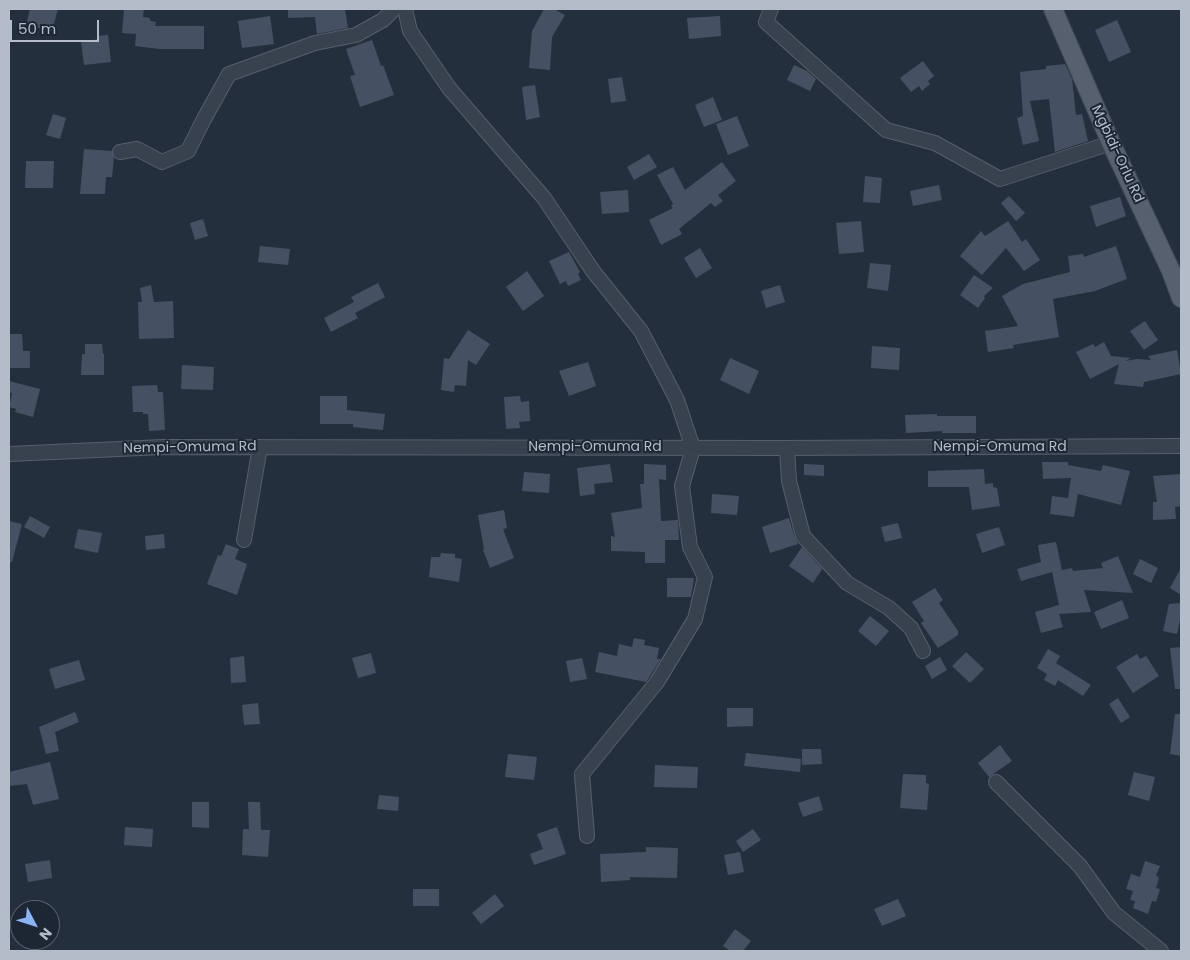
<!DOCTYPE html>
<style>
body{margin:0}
#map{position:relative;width:1190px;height:960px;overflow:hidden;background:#242f3e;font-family:Poppins,sans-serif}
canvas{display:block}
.frame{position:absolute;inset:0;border:10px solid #b4bcc9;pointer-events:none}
.north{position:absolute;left:10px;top:900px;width:50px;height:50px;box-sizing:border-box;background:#1d2633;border:1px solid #59626f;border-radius:50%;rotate:130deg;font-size:14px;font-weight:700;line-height:20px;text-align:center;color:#b4bcc9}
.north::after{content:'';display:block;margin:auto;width:18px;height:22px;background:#8ab4f8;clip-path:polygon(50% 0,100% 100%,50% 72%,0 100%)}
.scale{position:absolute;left:10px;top:20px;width:89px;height:22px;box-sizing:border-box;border:2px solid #b4bcc9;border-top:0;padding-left:6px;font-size:15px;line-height:18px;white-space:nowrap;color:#b4bcc9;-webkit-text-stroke:4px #1d2633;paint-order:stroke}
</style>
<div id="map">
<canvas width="1190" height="960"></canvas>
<div class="frame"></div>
<div class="north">N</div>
<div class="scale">50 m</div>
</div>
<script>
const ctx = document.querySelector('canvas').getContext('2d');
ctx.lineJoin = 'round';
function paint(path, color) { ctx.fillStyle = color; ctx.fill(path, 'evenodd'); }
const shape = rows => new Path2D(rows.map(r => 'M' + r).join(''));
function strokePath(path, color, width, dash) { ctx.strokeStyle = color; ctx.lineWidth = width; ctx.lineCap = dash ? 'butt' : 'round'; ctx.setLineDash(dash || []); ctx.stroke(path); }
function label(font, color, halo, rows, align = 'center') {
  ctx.font = font + ' Poppins,sans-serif'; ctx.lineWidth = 4; ctx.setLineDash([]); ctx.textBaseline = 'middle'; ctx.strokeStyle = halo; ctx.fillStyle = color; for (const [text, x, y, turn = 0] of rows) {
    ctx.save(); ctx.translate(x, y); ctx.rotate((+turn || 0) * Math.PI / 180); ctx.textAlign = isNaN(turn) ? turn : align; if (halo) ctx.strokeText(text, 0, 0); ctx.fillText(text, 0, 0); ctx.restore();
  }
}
paint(shape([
 [30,9,58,9,52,31,26,25],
 [124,9,144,9,143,17,150,18,150,21,156,22,155,26,204,26,204,49,160,49,135,46,136,34,122,33],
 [288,9,345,9,348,28,317,34,315,17,288,18],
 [544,9,554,9,565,15,552,37,550,70,529,68,532,31],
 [270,16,274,44,242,48,238,21],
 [720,16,721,36,689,39,687,18],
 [1117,20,1131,52,1109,62,1095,30],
 [108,35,111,62,84,65,81,42,99,39,98,36],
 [372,40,381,66,383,65,394,95,360,107,350,76,355,75,346,49],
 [923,61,934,76,928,81,930,84,922,91,919,86,911,92,900,78],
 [1065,64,1072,79,1076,115,1082,114,1088,141,1055,152,1049,99,1030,101,1039,141,1023,145,1017,118,1023,116,1020,72,1046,69,1046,66],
 [794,65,807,71,816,79,810,91,787,80],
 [622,77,626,101,611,103,608,79],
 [535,85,540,117,526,120,522,87],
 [713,97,722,120,704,127,695,105],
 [53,114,66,118,60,139,46,135],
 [737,116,749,146,728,155,716,124],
 [84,149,112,151,114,158,112,177,106,177,105,194,80,194],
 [649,154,657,167,634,180,627,167],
 [26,161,54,161,53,188,25,188],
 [722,162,736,181,718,195,723,201,715,207,711,203,679,229,682,234,661,245,649,220,673,208,671,206,673,204,657,175,673,167,685,190],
 [865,176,882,178,880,203,863,202],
 [939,185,942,200,913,206,910,191],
 [628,190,629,212,602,214,600,192],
 [1009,196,1025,213,1016,221,1001,203],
 [1120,197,1126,216,1096,227,1090,206],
 [203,219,208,236,195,240,190,223],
 [861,221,864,252,839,254,836,223],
 [1008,221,1022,242,1026,239,1040,260,1024,271,1006,248,982,275,960,256,981,231,985,236],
 [260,246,290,249,288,265,258,262],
 [1116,246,1127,279,1095,291,1053,299,1059,337,1013,345,1014,348,988,352,985,331,1018,326,1002,296,1023,284,1070,272,1068,256,1083,254,1084,257],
 [700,248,712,268,696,278,684,258],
 [569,252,580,272,578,274,581,280,568,286,566,281,560,284,549,261],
 [870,263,891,265,888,291,867,288],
 [527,271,544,296,523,311,506,287],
 [974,275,993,288,984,296,985,298,978,308,960,295],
 [378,283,385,297,355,313,358,318,331,332,324,318,354,302,351,297],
 [151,285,154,302,173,301,174,338,139,339,138,302,142,302,140,288],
 [780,285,785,302,766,308,761,291],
 [1145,321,1158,340,1144,350,1130,331],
 [468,330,490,344,476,365,468,360,466,386,455,385,454,392,441,390,444,358,449,359],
 [9,334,22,334,23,351,30,351,30,368,9,368],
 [1104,342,1111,356,1131,358,1125,361,1137,359,1151,360,1148,356,1177,350,1181,374,1144,382,1143,387,1114,384,1119,364,1090,379,1076,352,1093,344,1095,347],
 [85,344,102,344,103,354,104,354,104,375,81,375,82,354,85,354],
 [872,346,900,348,899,370,871,368],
 [730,358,759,371,749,394,720,380],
 [588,362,596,386,569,396,559,371],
 [182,365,214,367,213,390,181,389],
 [9,381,40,389,33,417,15,412,16,409,9,407,12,393,9,392],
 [157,385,158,392,163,392,165,430,149,431,148,414,143,414,143,412,133,412,132,386],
 [320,396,347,396,347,410,385,414,383,430,353,427,353,424,320,424],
 [520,396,521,402,529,401,530,421,519,422,520,428,506,429,504,397],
 [937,414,937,416,976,416,976,433,942,433,942,431,906,433,905,415],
 [1042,462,1068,462,1068,465,1101,471,1103,465,1130,471,1121,505,1078,494,1074,517,1050,514,1052,496,1068,498,1071,478,1043,479],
 [610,464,613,482,594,484,595,494,580,496,577,468],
 [644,464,666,465,666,480,659,479,661,521,678,520,679,540,665,540,665,563,645,563,645,552,611,551,611,536,615,537,611,513,642,508,640,484,644,484],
 [804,464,824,465,824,476,804,475],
 [984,469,985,484,993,483,993,487,997,488,1000,506,972,510,969,487,928,487,928,471],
 [524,472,550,474,549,493,522,491],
 [1181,474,1181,506,1175,507,1176,519,1153,520,1153,502,1157,502,1153,476],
 [712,494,739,496,737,515,711,513],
 [504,510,507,528,503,529,514,558,490,568,483,550,484,549,478,515],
 [30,516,50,527,44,538,24,527],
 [789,518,795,538,798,544,770,553,762,527],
 [9,521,22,524,12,562,9,562],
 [898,523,902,538,885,542,881,527],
 [999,527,1005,545,982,553,976,534],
 [78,529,102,533,98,553,74,548],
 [164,534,165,548,146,550,145,536],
 [1056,542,1062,570,1072,568,1073,571,1103,568,1101,563,1118,556,1133,593,1084,590,1091,612,1059,614,1063,627,1041,633,1035,612,1059,605,1052,572,1021,581,1017,569,1041,562,1038,545],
 [226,544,239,549,235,559,247,564,237,595,207,584,218,555,221,556],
 [802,547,822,569,813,583,789,566],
 [441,553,455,554,455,558,462,559,459,582,429,577,431,557,440,557],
 [1140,559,1158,568,1151,583,1133,574],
 [1181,568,1181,595,1170,588],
 [667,578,694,578,691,597,667,597],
 [935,588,943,600,939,603,958,631,958,635,938,648,921,623,924,621,912,602],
 [1122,600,1129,618,1101,629,1094,612],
 [1181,603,1181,615,1177,634,1163,631,1169,604],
 [870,616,889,631,876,646,858,631],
 [634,638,645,640,644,645,659,648,657,659,661,659,646,682,595,672,599,652,617,656,619,644,632,647],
 [1181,647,1181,689,1175,689,1170,648],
 [1048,649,1060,656,1056,663,1091,685,1083,696,1058,680,1055,686,1044,680,1047,674,1037,668],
 [966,652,984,669,970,683,952,666],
 [371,653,376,673,358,678,352,658],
 [1137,654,1140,659,1146,656,1159,676,1133,693,1116,667],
 [244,656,246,682,231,683,230,658],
 [940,657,947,670,932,679,925,666],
 [582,658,587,679,570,682,566,661],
 [79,660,85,680,55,689,49,669],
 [1118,698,1130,717,1121,723,1109,704],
 [258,703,260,724,244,725,242,705],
 [727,708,753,708,753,726,727,727],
 [75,712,79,722,55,732,59,751,46,754,39,727],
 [1175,714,1181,714,1181,756,1170,754],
 [1000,745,1012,761,989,777,978,763],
 [802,749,821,749,822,764,802,765],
 [746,753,801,759,800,772,744,766],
 [508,754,537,757,534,780,505,777],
 [50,762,59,799,33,805,27,784,9,786,9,772],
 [655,765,698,767,697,788,654,787],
 [1134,772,1155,777,1149,801,1128,795],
 [903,774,926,775,926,783,929,784,927,810,900,808],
 [379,795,399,797,398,811,377,809],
 [819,796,823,810,803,817,798,803],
 [192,802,209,802,209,828,192,827],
 [248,802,260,802,261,830,270,830,268,857,242,855,243,829,249,829],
 [125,827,153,829,152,847,124,845],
 [557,827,566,854,534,865,530,854,543,849,537,834],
 [753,829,761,840,743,852,736,841],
 [646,847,678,848,677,878,630,877,630,880,601,882,600,854,646,852],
 [740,852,744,872,728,875,724,855],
 [50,860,52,878,28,882,25,864],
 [1145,861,1160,866,1156,875,1159,878,1156,888,1160,889,1156,902,1152,901,1148,914,1133,908,1135,901,1130,900,1133,891,1126,889,1131,874,1140,877],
 [413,889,439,889,439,906,413,906],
 [495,894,504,906,481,924,472,913],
 [898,899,906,916,882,926,874,909],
 [735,929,751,941,743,951,730,951,723,946]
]), '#455162');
const minor = shape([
 [405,9,410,31,449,88,544,198,593,271,641,331,677,400,693,448,682,486,690,547,705,577,695,619,657,682,582,774,587,836],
 [771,9,766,22,886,130,935,143,1000,179,1111,143],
 [120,152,137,149,162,162,188,151,204,119,229,74,315,43,356,35,383,20,394,9],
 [787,448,789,481,803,536,847,583,889,608,911,628,923,651],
 [9,454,163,447,779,448,1181,446],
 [244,540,260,447],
 [996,782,1080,866,1114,913,1161,951]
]);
const major = shape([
 [1053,9,1111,143,1171,271,1181,298]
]);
strokePath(minor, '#565f6c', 16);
strokePath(major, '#414a57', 20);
strokePath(minor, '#38414e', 14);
strokePath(major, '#56606e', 18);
label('14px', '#b4bcc9', '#1d2633', [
 ["Mgbidi-Orlu Rd",1117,154,65],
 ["Nempi-Omuma Rd",595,447],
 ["Nempi-Omuma Rd",1000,447],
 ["Nempi-Omuma Rd",190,448,-1]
]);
</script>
